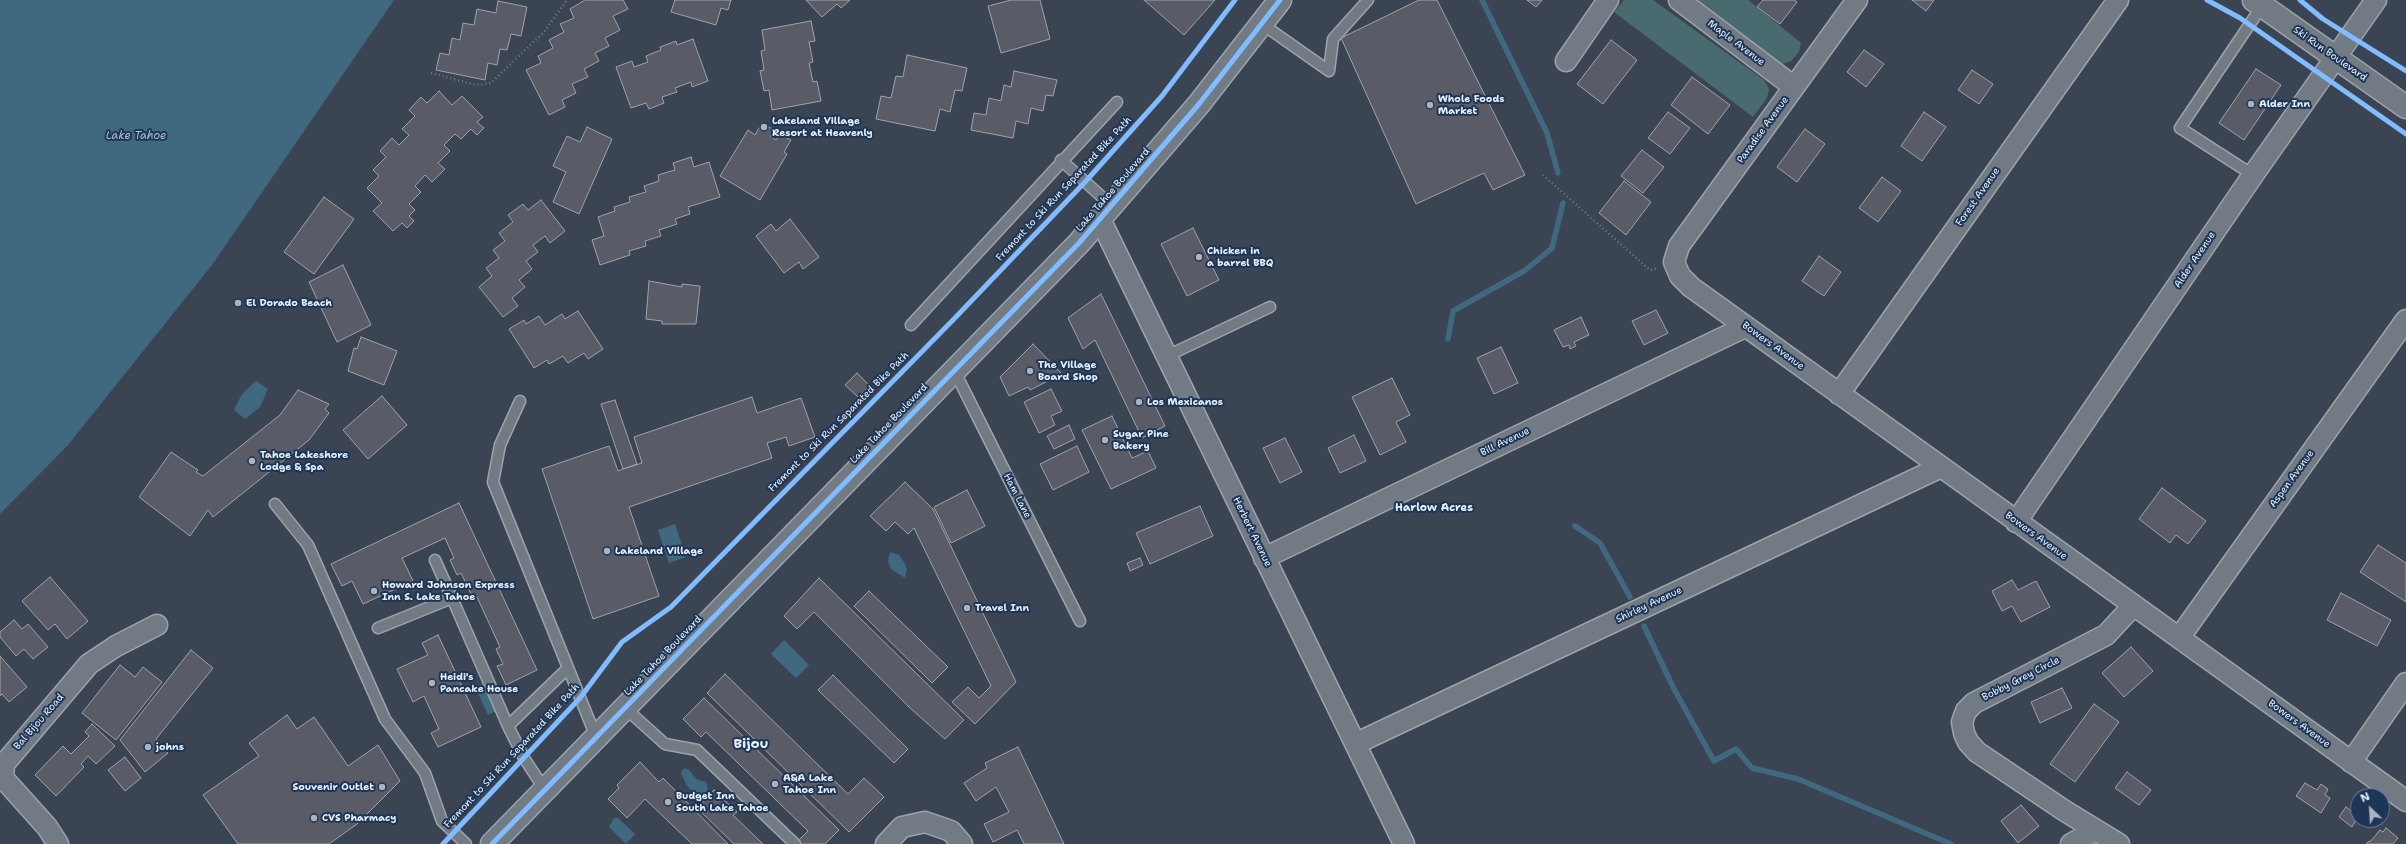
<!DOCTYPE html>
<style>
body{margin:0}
#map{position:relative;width:2406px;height:844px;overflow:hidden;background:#3b4453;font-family:"Shantell Sans",sans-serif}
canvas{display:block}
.north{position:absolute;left:2350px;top:788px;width:40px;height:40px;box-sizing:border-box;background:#1d3557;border:1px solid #6e8097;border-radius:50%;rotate:335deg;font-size:11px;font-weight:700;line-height:16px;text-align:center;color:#e8f1f8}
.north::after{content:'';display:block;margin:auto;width:14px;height:18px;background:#abb4be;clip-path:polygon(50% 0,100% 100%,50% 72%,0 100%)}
</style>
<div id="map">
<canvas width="2406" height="844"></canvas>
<div class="north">N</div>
</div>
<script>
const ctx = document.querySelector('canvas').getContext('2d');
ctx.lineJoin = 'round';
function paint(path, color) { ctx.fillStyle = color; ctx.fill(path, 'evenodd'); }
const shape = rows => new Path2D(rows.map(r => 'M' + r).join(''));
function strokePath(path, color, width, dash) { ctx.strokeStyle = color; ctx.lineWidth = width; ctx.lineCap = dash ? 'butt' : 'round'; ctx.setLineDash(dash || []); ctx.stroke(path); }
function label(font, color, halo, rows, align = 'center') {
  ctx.font = font + ' "Shantell Sans",sans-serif'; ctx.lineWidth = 4; ctx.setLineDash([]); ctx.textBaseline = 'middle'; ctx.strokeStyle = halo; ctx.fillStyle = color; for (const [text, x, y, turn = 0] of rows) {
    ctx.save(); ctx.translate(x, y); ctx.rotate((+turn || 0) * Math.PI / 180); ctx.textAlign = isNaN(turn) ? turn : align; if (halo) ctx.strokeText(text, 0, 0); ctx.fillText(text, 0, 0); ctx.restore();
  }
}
paint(shape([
 [1624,0,1653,0,1764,80,1769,89,1767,98,1753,117,1614,12],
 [1698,0,1748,0,1801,43,1799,52,1791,61,1782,64]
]), '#496b70');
paint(shape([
 [0,0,394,0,212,265,68,445,0,514],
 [256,381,268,389,260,407,245,419,234,410,242,394],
 [675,524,686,557,669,563,658,530],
 [890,552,899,555,904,562,907,569,905,578,891,569,888,561],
 [784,640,809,665,796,678,771,654],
 [489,681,502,708,488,715,475,687],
 [684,768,689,770,696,779,706,782,708,790,706,794,698,796,687,786,681,773],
 [614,818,618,818,635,834,626,844,609,827]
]), '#406980');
strokePath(shape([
 [1482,0,1547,133,1558,173],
 [1448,339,1453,311,1524,271,1552,248,1563,203],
 [1575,526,1600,543,1630,597],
 [1644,626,1674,689,1714,761,1736,749,1752,768,1798,779,1951,844]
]), '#406980', 5.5);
const building = shape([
 [585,0,623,0,628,9,613,16,620,30,605,38,609,46,595,53,599,61,584,69,588,77,572,84,576,93,562,100,565,107,549,115,526,70,541,63,538,56,553,48,549,40,564,32,560,24,574,18,570,9,585,0],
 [675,0,731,0,728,10,721,8,716,25,671,12,675,0],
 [806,0,850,0,841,8,837,4,822,17,806,0],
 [1011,0,1040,0,1050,39,1001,53,988,6,1011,0],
 [1144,0,1215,0,1184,35,1144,0],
 [1419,0,1437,0,1525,175,1493,190,1484,173,1416,204,1341,38,1419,0],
 [1527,0,1542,0,1536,7,1527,0],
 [1763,0,1794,0,1797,2,1780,24,1757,7,1763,0],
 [1912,0,1934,0,1926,11,1912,0],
 [498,1,527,7,521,36,511,34,507,50,500,49,497,65,488,63,485,80,436,70,440,53,449,55,452,38,460,40,463,23,474,25,477,9,496,13,498,1],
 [811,21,815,41,809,42,813,62,809,63,813,82,817,81,821,101,772,110,769,90,764,91,760,71,764,70,761,51,765,50,762,30,811,21],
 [693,39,708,81,692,87,691,82,675,88,677,92,662,97,664,103,649,109,646,103,631,108,616,67,632,61,634,67,648,62,646,56,661,50,660,47,676,41,677,45,693,39],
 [1611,40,1637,60,1603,104,1577,84,1611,40],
 [1864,50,1884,64,1866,87,1847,72,1864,50],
 [907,55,967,68,962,91,955,90,950,112,940,109,935,131,876,119,881,96,891,98,896,76,903,77,907,55],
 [2256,69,2281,85,2244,140,2219,123,2256,69],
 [1972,70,1993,84,1979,104,1958,90,1972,70],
 [1014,71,1057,80,1053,96,1046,95,1043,111,1031,108,1028,124,1016,121,1013,138,971,130,974,113,986,115,989,98,1001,101,1004,85,1011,87,1014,71],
 [1692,77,1730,105,1708,134,1671,105,1692,77],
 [439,91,452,105,462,96,483,117,477,122,484,128,477,135,471,129,461,139,455,134,444,145,450,151,438,163,445,169,432,182,425,175,415,186,421,192,409,204,415,210,409,216,414,221,407,228,402,223,393,231,373,211,382,203,367,188,379,176,373,170,386,157,380,151,392,138,399,145,409,135,402,129,415,116,409,110,421,97,427,103,439,91],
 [1668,112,1690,128,1670,154,1648,138,1668,112],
 [1924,112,1946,127,1922,161,1901,146,1924,112],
 [762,123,774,130,770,136,776,140,780,134,791,140,784,152,787,154,760,200,720,176,748,130,755,135,762,123],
 [587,127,612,139,579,214,553,202,566,172,553,166,567,136,580,142,587,127],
 [1805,129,1825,144,1797,182,1777,167,1805,129],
 [1642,150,1664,167,1643,193,1621,176,1642,150],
 [691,157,694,167,709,162,720,197,688,207,690,214,675,219,677,224,659,230,661,236,645,241,646,246,629,251,630,255,600,265,592,240,604,236,598,217,615,211,614,207,630,202,629,197,646,192,644,186,659,181,658,175,675,170,673,163,691,157],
 [1882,177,1901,191,1878,222,1859,208,1882,177],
 [1624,181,1651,202,1626,235,1599,213,1624,181],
 [324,197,354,219,314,274,284,252,324,197],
 [541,200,565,231,550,243,545,236,533,245,538,252,526,261,532,269,519,280,525,287,512,298,518,306,503,317,479,287,492,276,486,268,499,258,493,250,505,241,499,233,513,222,508,215,523,204,528,210,541,200],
 [790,219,819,257,803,269,799,262,784,273,756,236,771,224,776,231,790,219],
 [1193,228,1219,280,1187,296,1161,244,1193,228],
 [1819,256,1841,272,1824,296,1802,281,1819,256],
 [343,265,371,325,337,342,309,282,343,265],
 [649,281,682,287,682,284,700,286,696,324,662,324,662,321,646,319,649,281],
 [1101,294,1165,426,1142,438,1095,340,1083,349,1068,318,1101,294],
 [1656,310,1668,333,1644,345,1632,321,1656,310],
 [578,311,603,349,588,359,584,353,568,363,563,356,549,364,547,360,534,368,509,329,524,320,526,324,539,316,545,325,562,314,565,319,578,311],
 [1581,317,1589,335,1574,342,1576,346,1570,349,1569,345,1563,347,1554,330,1581,317],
 [361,337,397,351,384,385,348,371,354,348,357,349,361,337],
 [1033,344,1062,374,1030,390,1028,387,1009,396,1000,377,1033,344],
 [1501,347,1518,383,1494,394,1477,358,1501,347],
 [857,373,870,386,858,397,845,385,857,373],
 [1392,378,1410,415,1396,422,1406,442,1380,455,1352,397,1392,378],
 [1051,389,1062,411,1051,416,1055,425,1039,433,1024,402,1051,389],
 [298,390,329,404,325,409,329,413,309,440,213,517,208,510,190,536,139,497,171,452,198,470,196,472,203,476,280,415,298,390],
 [382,396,407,425,368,459,343,430,382,396],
 [752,397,757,413,801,398,815,437,789,446,786,437,767,443,772,458,629,507,659,596,593,619,542,469,609,446,618,471,623,469,642,463,634,437,752,397],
 [615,400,637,464,623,469,601,404,615,400],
 [1112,416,1132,458,1148,451,1156,468,1111,489,1082,430,1112,416],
 [1069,425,1075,439,1054,449,1047,436,1069,425],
 [1354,435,1366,461,1340,473,1328,448,1354,435],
 [1285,438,1302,472,1280,483,1263,448,1285,438],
 [1077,446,1089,472,1053,490,1040,464,1077,446],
 [905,482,933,509,1016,682,975,724,952,702,968,687,979,698,991,686,914,528,908,534,895,522,886,531,870,516,905,482],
 [2162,488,2206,521,2188,544,2176,535,2170,543,2139,519,2162,488],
 [967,490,985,526,951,543,934,507,967,490],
 [459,503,537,670,506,685,497,666,503,664,496,649,500,647,477,597,473,598,461,573,457,575,450,560,454,558,445,538,402,558,413,581,363,604,352,581,342,586,331,564,459,503],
 [1200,506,1213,536,1150,564,1136,533,1200,506],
 [2378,545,2406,563,2406,602,2360,572,2378,545],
 [1140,558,1143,565,1130,571,1127,563,1140,558],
 [50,577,88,621,67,639,55,624,48,630,22,601,50,577],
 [819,578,964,720,945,739,909,707,814,612,797,629,784,616,819,578],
 [2012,580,2018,590,2036,581,2050,607,2021,622,2012,606,2002,611,1992,591,2012,580],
 [869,591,948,667,932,683,854,606,869,591],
 [2341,593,2391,620,2377,646,2327,620,2341,593],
 [14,620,22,629,28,624,48,647,33,659,24,649,16,656,0,637,0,632,14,620],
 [438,635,481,727,438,747,431,733,439,729,424,696,413,702,397,669,428,655,422,643,438,635],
 [2131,647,2153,671,2124,697,2102,673,2131,647],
 [191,650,213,668,156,739,168,753,145,772,120,740,191,650],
 [0,656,27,687,9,702,2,694,0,696,0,656],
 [120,665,135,677,143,667,162,682,116,740,82,713,120,665],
 [725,674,848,794,864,778,884,797,849,832,707,693,725,674],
 [833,675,908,749,894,763,818,690,833,675],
 [2062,688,2072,708,2040,723,2031,702,2062,688],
 [704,698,839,830,825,844,800,844,798,841,808,831,706,732,701,737,683,719,704,698],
 [2094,704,2119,722,2075,782,2050,764,2094,704],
 [287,715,297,729,314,717,348,766,378,745,400,781,357,824,329,844,238,844,203,795,259,756,249,743,287,715],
 [92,724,115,746,96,764,88,756,81,764,84,767,56,796,35,775,63,746,71,754,89,736,85,732,92,724],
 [1018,747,1064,844,1024,844,1017,830,993,842,984,824,1009,812,996,787,976,801,964,783,987,768,985,763,1018,747],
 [125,757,141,778,125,791,108,770,125,757],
 [640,762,659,782,663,778,728,844,692,844,645,799,627,818,608,799,619,788,617,785,640,762],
 [2127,772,2151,790,2139,805,2115,788,2127,772],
 [2305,783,2317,790,2321,784,2328,789,2325,795,2330,798,2321,813,2296,796,2305,783],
 [714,790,737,812,733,815,763,844,734,844,697,808,714,790],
 [2021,805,2039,826,2018,843,2001,821,2021,805],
 [2346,807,2358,816,2352,827,2339,817,2346,807],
 [2386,828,2398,838,2393,844,2366,844,2369,841,2370,842,2380,830,2383,832,2386,828]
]);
paint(building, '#595c66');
strokePath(building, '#9da3ab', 1);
const lane = shape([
 [1262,24,1329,71,1333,39,1368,0],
 [1061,160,1112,206],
 [2253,175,2180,128,2262,6],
 [911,325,1117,102],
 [1167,356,1270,307],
 [954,370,1080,621],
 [520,401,500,445,493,482,596,737],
 [275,504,308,545,385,719,425,773,442,821,466,844],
 [435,560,452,598],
 [378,628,452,598,508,726],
 [625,708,665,744,697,750,795,844],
 [545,790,524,758,508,726,567,669]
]);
const street = shape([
 [1679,0,1794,87],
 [1857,0,1679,246,1674,262,1680,276,1691,287,2406,801],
 [1566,61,1608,0],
 [1100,219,1404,844],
 [1839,394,2118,0],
 [2016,522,2253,175,2376,0],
 [1264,558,1745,327],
 [2179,638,2406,320],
 [1357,743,1941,467],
 [2351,762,2406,683],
 [58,844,47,827,3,778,4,764,89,664,116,646,157,625],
 [886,844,902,827,925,822,951,831,962,844],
 [2071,844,2096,830],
 [2119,844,2065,811,1977,752,1968,742,1964,733,1962,722,1966,711,1974,703,2106,635,2133,606]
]);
const secondary = shape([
 [2254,0,2406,107]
]);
const highway = shape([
 [492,844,1079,243,1199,104,1280,0]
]);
strokePath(lane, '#9da3ab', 13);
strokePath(street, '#9da3ab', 23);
strokePath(secondary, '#9da3ab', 25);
strokePath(highway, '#9da3ab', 25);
strokePath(shape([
 [431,73,476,85,491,83,544,32,567,0],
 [1543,175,1650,270,1658,268]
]), '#717982', 2.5, [1, 3]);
strokePath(lane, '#727a84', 10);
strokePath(street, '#727a84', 20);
strokePath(secondary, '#727a84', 22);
strokePath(highway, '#727a84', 22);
strokePath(shape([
 [2207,0,2240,18,2406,134],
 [2300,0,2323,19,2406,71],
 [443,844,580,698,622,642,671,607,953,320,1086,181,1162,96,1235,0],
 [492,844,1079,243,1199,104,1280,0]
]), '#80bcff', 5);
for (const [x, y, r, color] of [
 [2251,104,4,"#abb4be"],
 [1430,105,4,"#abb4be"],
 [764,127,4,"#abb4be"],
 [1199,257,4,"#abb4be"],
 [238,303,4,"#abb4be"],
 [1030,371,4,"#abb4be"],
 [1139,402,4,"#abb4be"],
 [1105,440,4,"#abb4be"],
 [252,461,4,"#abb4be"],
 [607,551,4,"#abb4be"],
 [374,591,4,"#abb4be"],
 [967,608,4,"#abb4be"],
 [432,683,4,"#abb4be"],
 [148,747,4,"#abb4be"],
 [775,784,4,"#abb4be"],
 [382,787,4,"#abb4be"],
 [668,802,4,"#abb4be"],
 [314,818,4,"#abb4be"]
]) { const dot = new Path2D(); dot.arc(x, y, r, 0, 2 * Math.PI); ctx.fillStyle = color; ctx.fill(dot); strokePath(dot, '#1d3557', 1.5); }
label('10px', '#e8f1f8', '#1d3557', [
 ["Maple Avenue",1736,43,37],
 ["Ski Run Boulevard",2330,54,35],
 ["Paradise Avenue",1763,130,-54],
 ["Fremont to Ski Run Separated Bike Path",1064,189,-47],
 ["Lake Tahoe Boulevard",1113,190,-49],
 ["Forest Avenue",1978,197,-55],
 ["Alder Avenue",2195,260,-56],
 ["Bowers Avenue",1773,346,36],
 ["Fremont to Ski Run Separated Bike Path",839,422,-45],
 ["Lake Tahoe Boulevard",889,424,-46],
 ["Bill Avenue",1505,442,-26],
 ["Aspen Avenue",2292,479,-54],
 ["Ham Lane",1017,496,63],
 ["Herbert Avenue",1252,532,64],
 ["Bowers Avenue",2036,536,36],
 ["Shirley Avenue",1649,605,-25],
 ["Lake Tahoe Boulevard",663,656,-46],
 ["Bobby Grey Circle",2021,679,-27],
 ["Bal Bijou Road",39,722,-49],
 ["Bowers Avenue",2299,724,36],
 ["Fremont to Ski Run Separated Bike Path",512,756,-47]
]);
label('bold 10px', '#e8f1f8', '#1d3557', [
 ["Whole Foods",1438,99],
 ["Market",1438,111],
 ["Alder Inn",2259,104],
 ["Lakeland Village",772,121],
 ["Resort at Heavenly",772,133],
 ["Chicken in",1207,251],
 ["a barrel BBQ",1207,263],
 ["El Dorado Beach",246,303],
 ["The Village",1038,365],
 ["Board Shop",1038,377],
 ["Los Mexicanos",1147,402],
 ["Sugar Pine",1113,434],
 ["Bakery",1113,446],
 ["Tahoe Lakeshore",260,455],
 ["Lodge & Spa",260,467],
 ["Lakeland Village",615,551],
 ["Howard Johnson Express",382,585],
 ["Inn S. Lake Tahoe",382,597],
 ["Travel Inn",975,608],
 ["Heidi's",440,677],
 ["Pancake House",440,689],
 ["johns",156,747],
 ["A&A Lake",783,778],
 ["Tahoe Inn",783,790],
 ["Souvenir Outlet",374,787,"right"],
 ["Budget Inn",676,796],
 ["South Lake Tahoe",676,808],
 ["CVS Pharmacy",322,818]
], 'left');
label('italic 11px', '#adc3cf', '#1d3557', [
 ["Lake Tahoe",136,136]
]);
label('bold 11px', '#e8f1f8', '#1d3557', [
 ["Harlow Acres",1434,508]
]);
label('bold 14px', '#e8f1f8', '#1d3557', [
 ["Bijou",751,744]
]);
</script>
